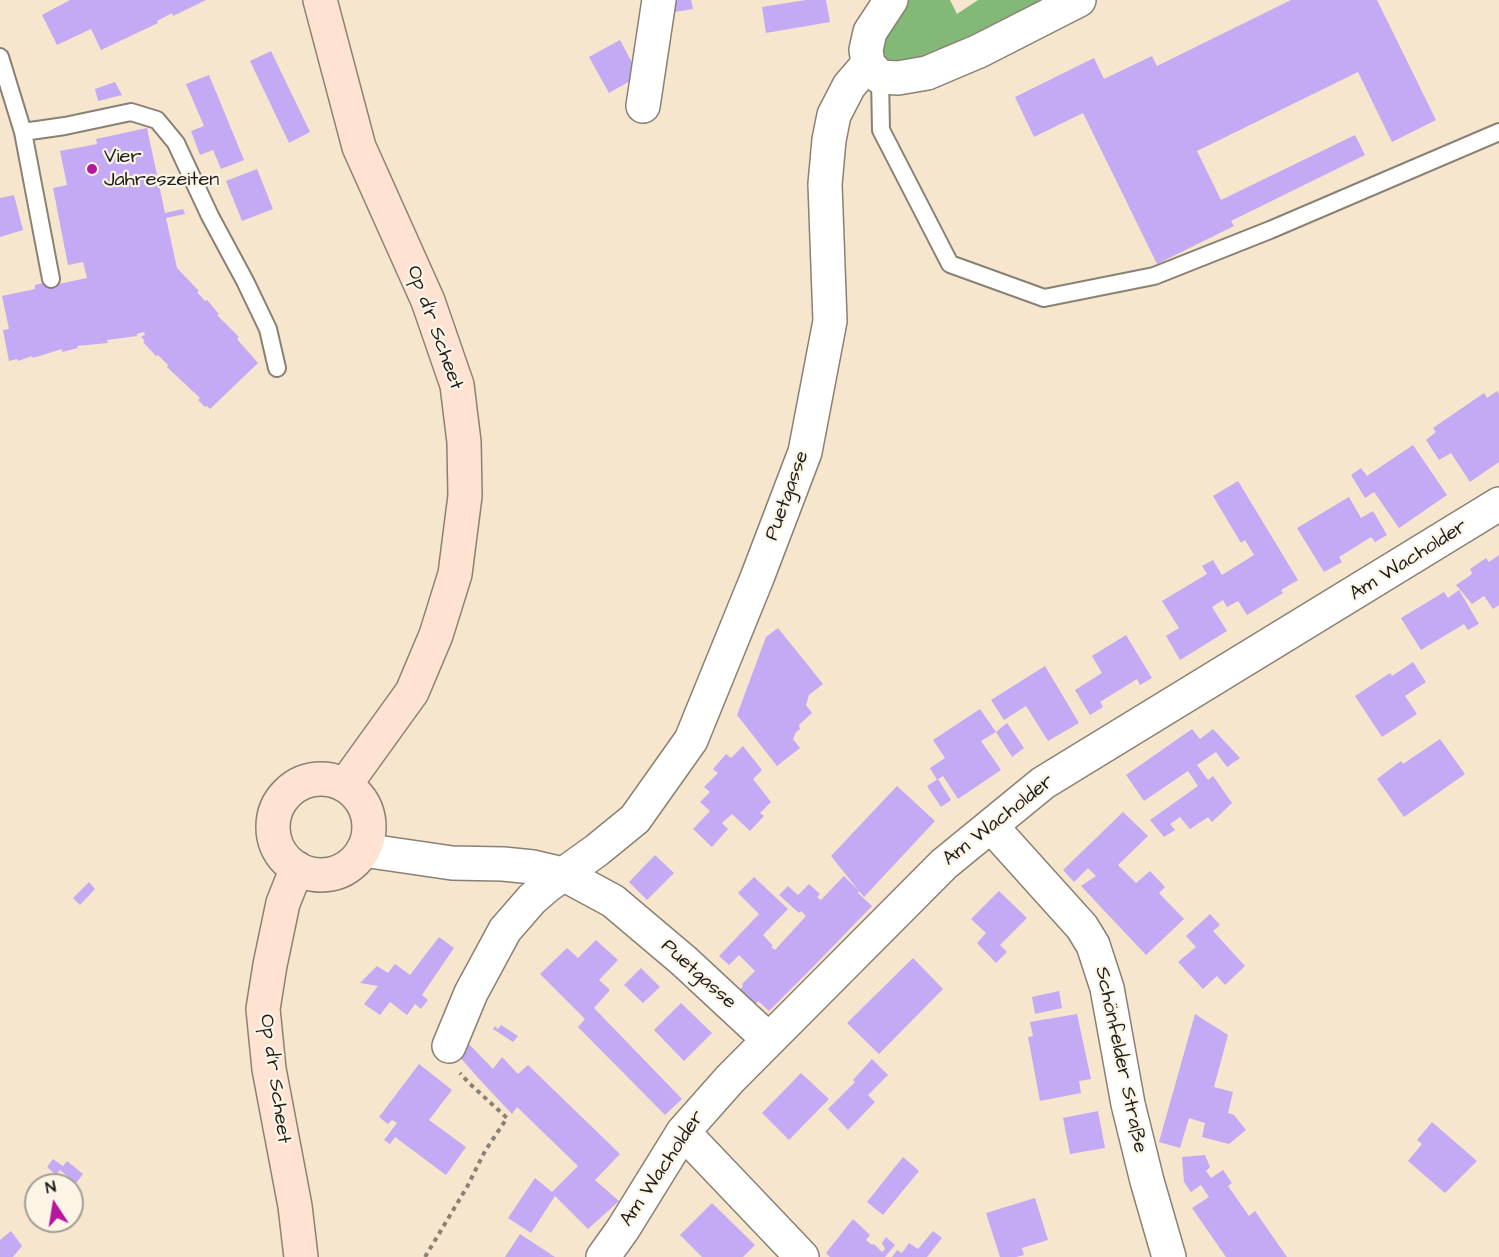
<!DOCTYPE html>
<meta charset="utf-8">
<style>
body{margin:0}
#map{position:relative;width:1499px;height:1257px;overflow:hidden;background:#f6e6cd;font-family:"Architects Daughter",sans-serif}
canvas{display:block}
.north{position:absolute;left:24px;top:1173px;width:60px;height:60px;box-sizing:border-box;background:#fcf5e5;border:2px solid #a29e95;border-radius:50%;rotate:348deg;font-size:16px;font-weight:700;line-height:24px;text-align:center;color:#1c1c1c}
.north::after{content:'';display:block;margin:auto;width:21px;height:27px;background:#b5179e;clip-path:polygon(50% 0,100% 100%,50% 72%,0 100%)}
</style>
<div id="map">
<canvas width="1499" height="1257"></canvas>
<div class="north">N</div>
</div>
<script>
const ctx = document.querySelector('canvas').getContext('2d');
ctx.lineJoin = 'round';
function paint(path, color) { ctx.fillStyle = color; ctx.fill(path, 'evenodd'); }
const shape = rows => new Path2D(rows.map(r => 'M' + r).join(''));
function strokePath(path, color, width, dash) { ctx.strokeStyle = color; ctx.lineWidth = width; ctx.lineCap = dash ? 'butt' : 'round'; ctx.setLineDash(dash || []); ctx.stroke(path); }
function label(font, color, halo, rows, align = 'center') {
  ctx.font = font + ' "Architects Daughter",sans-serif'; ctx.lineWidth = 4.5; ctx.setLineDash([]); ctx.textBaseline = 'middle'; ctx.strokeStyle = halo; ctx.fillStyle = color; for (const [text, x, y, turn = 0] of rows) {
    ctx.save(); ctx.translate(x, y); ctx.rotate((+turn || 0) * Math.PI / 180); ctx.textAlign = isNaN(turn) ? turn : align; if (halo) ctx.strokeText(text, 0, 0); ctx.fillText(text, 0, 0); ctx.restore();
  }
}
paint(shape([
 [909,0,950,0,957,14,978,0,1042,0,941,50,900,63,883,62,880,47,892,22]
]), '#82b976');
paint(shape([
 [70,0,206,0,173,16,172,13,157,21,158,23,101,50,91,29,57,45,42,15],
 [672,0,691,0,693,9,674,12],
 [806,0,826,0,830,22,766,33,762,7],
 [1291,0,1377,0,1436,120,1392,142,1358,72,1197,151,1221,200,1355,135,1365,155,1231,221,1234,226,1157,264,1083,113,1034,137,1015,97,1094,58,1104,79,1152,56,1157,66],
 [620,40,639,76,609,93,589,57],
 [271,51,310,132,289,143,250,61],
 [209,75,244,160,221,169,213,150,200,155,191,131,204,126,186,84],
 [115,82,122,95,98,101,95,89],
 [147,128,165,213,183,209,185,214,166,218,177,268,199,291,197,292,205,301,207,300,219,314,217,315,239,337,237,339,258,363,210,409,207,406,205,407,198,400,200,398,167,367,168,365,158,355,156,356,143,342,145,341,141,337,145,335,144,332,137,334,137,336,107,340,108,343,77,346,78,348,62,352,62,349,33,358,32,356,18,361,17,359,9,361,3,330,9,329,2,296,35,289,35,285,48,282,49,286,87,278,83,262,68,265,53,188,67,185,60,151,97,144,96,139],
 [257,169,273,209,242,221,226,181],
 [14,195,23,230,0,237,0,198],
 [1497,391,1499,394,1499,462,1470,482,1451,453,1439,460,1426,440,1436,432,1433,428,1484,393,1487,398],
 [1413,445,1447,495,1399,528,1374,492,1365,498,1351,475,1361,468,1367,476],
 [1238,481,1298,580,1281,590,1283,593,1247,615,1238,601,1227,607,1223,600,1212,607,1227,631,1180,660,1166,636,1179,628,1162,601,1207,574,1202,566,1213,560,1222,575,1254,555,1245,540,1241,543,1213,496],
 [1349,497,1361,518,1373,511,1387,535,1375,542,1371,537,1339,557,1342,562,1324,572,1297,528],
 [1499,555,1499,605,1493,609,1484,596,1472,604,1456,585,1471,575,1472,573,1470,569,1486,558,1489,562],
 [1459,590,1479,624,1468,630,1464,624,1421,650,1401,618,1444,592,1448,598],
 [778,628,823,684,809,695,806,705,812,713,799,725,800,729,796,732,793,739,800,748,777,766,737,715,766,637],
 [1126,635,1152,678,1140,685,1137,679,1100,702,1103,707,1090,715,1075,690,1102,673,1092,656],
 [1413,662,1426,682,1405,696,1417,714,1382,737,1355,696,1390,673,1392,676],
 [1045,666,1079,723,1048,741,1026,706,1004,720,991,700],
 [980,709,996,732,981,741,1001,770,958,799,943,776,937,780,930,768,945,758,933,740],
 [1007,723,1024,748,1012,757,996,732],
 [1192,729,1200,739,1213,729,1240,758,1227,767,1216,752,1197,765,1208,780,1213,776,1232,803,1212,822,1208,817,1190,829,1180,817,1170,824,1175,830,1164,837,1150,820,1198,786,1188,771,1144,801,1126,775],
 [1440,739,1465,774,1404,817,1377,779,1401,761,1403,764],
 [743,746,762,770,753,779,771,802,760,813,764,816,750,831,732,814,722,823,728,829,712,847,693,829,710,811,700,802,710,792,704,787,718,773,713,769,726,754,731,758],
 [938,779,951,800,941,807,927,786],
 [897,786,935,821,864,897,859,891,858,893,872,906,813,967,769,1011,758,1001,755,1005,739,991,743,986,742,984,755,971,739,955,729,965,719,956,759,914,738,893,754,877,788,909,763,935,773,946,771,947,775,950,806,916,801,911,799,913,779,895,788,886,798,895,809,884,820,894,817,897,821,900,844,876,859,891,831,856],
 [1123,812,1148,836,1118,865,1136,883,1150,871,1165,887,1159,893,1184,919,1146,955,1081,886,1096,876,1088,868,1074,882,1063,870],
 [655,855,674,873,647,900,629,882],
 [89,882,95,889,80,905,73,898],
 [999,891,1027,918,1000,945,1007,952,996,963,977,943,986,933,971,919],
 [1210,914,1220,925,1213,931,1245,966,1225,985,1217,976,1203,989,1178,962,1196,947,1186,936],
 [439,937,454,948,422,995,428,1000,421,1009,415,1004,407,1015,390,1002,380,1015,364,1004,378,986,360,983,377,966,388,973,395,964,410,975],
 [596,940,618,960,599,980,610,990,594,1008,682,1099,665,1115,578,1027,585,1019,540,974,567,948,578,958],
 [913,958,943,989,879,1054,847,1023],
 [641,968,660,987,643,1003,624,985],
 [1059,991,1062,1008,1035,1014,1032,997],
 [681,1003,712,1033,684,1061,654,1030],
 [1077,1014,1091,1079,1079,1081,1081,1093,1040,1101,1028,1037,1033,1036,1030,1022],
 [1195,1014,1228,1035,1214,1087,1233,1092,1228,1113,1234,1115,1246,1130,1229,1144,1202,1137,1205,1123,1189,1118,1180,1148,1159,1142],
 [501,1025,518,1036,513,1042,493,1029,495,1026,498,1029],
 [469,1044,493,1069,502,1057,518,1074,528,1065,620,1154,595,1180,619,1201,588,1229,555,1196,531,1233,508,1218,535,1178,552,1192,578,1166,517,1107,512,1114,480,1080,458,1055],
 [872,1059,888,1075,868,1095,875,1102,848,1130,828,1109,855,1082,853,1080],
 [419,1064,452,1090,429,1120,466,1147,446,1175,395,1137,390,1144,384,1140,397,1123,392,1120,388,1124,379,1117],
 [801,1073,829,1099,789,1140,762,1113],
 [1098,1111,1105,1148,1070,1154,1063,1118],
 [1432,1122,1477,1161,1445,1193,1408,1161,1422,1144,1417,1140],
 [1205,1155,1210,1167,1206,1171,1211,1178,1223,1170,1232,1183,1228,1186,1249,1216,1255,1211,1287,1257,1226,1257,1192,1208,1209,1197,1201,1185,1191,1192,1184,1182,1182,1157],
 [903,1157,919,1171,883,1215,867,1202],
 [53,1159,63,1166,67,1161,83,1174,76,1183,60,1170,56,1175,47,1167],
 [1035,1198,1048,1240,1022,1248,1024,1255,1016,1257,1000,1257,986,1213],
 [712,1203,755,1245,743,1257,702,1257,680,1235],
 [853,1219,870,1235,866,1240,872,1245,874,1244,882,1252,885,1249,882,1243,886,1237,895,1245,885,1257,830,1257,826,1253],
 [11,1231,22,1246,13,1257,0,1257,0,1240],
 [933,1231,942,1238,927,1257,892,1257,897,1250,902,1253,909,1243,918,1249],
 [520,1234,555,1257,505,1257]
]), '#c4a9f4');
const lane = shape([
 [0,57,23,132,51,279],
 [880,77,881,130,950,264,1044,298,1154,276,1270,230,1499,132],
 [23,132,65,126,131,112,157,120,176,143,210,216,245,281,268,329,277,368]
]);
const street = shape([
 [891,0,870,32,866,50,868,64,880,77,898,78,927,73,979,51,1079,0],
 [643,106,659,0],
 [991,826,1082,927,1093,945,1107,988,1128,1104,1147,1181,1169,1257],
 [363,850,452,863,503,864,533,867,563,874,613,901,684,961,769,1040],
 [449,1046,471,993,505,930,532,899,547,886,597,850,635,819,691,740,757,578,805,452,830,321,825,184,829,140,834,115,849,86,868,64],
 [683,1132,802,1257],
 [603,1257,623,1229,683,1132,730,1079,944,864,1043,783,1499,504]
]);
const secondary = shape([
 [320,0,359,147,428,301,457,385,464,442,465,496,455,574,436,635,412,692,345,785],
 '273 827a48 48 0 1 1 96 0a48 48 0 1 1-96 0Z',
 [297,868,283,903,270,965,263,1009,269,1069,295,1206,301,1257]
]);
strokePath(lane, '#898174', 20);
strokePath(street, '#898174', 36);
strokePath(secondary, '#898174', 36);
strokePath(shape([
 [425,1257,467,1187,485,1151,507,1118,469,1083,460,1073]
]), '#898174', 4, [4.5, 4.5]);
strokePath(lane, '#fff', 16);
strokePath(street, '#fff', 33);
strokePath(secondary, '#fee3d2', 33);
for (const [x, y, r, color] of [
 [92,169,6,"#b5179e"]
]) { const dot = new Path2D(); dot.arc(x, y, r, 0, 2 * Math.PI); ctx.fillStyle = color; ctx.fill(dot); strokePath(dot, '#fcf5e5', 2); }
label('20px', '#1c1c1c', '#fcf5e5', [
 ["Vier",104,158],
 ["Jahreszeiten",104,181]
], 'left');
label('20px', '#1c1c1c', '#fcf5e5', [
 ["Op d’r Scheet",434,328,70],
 ["Puetgasse",788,496,-70],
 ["Am Wacholder",1409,561,-32],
 ["Am Wacholder",999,821,-38],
 ["Puetgasse",698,975,42],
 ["Schönfelder Straße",1120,1060,78],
 ["Op d’r Scheet",274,1079,82],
 ["Am Wacholder",663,1169,-56]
]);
</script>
